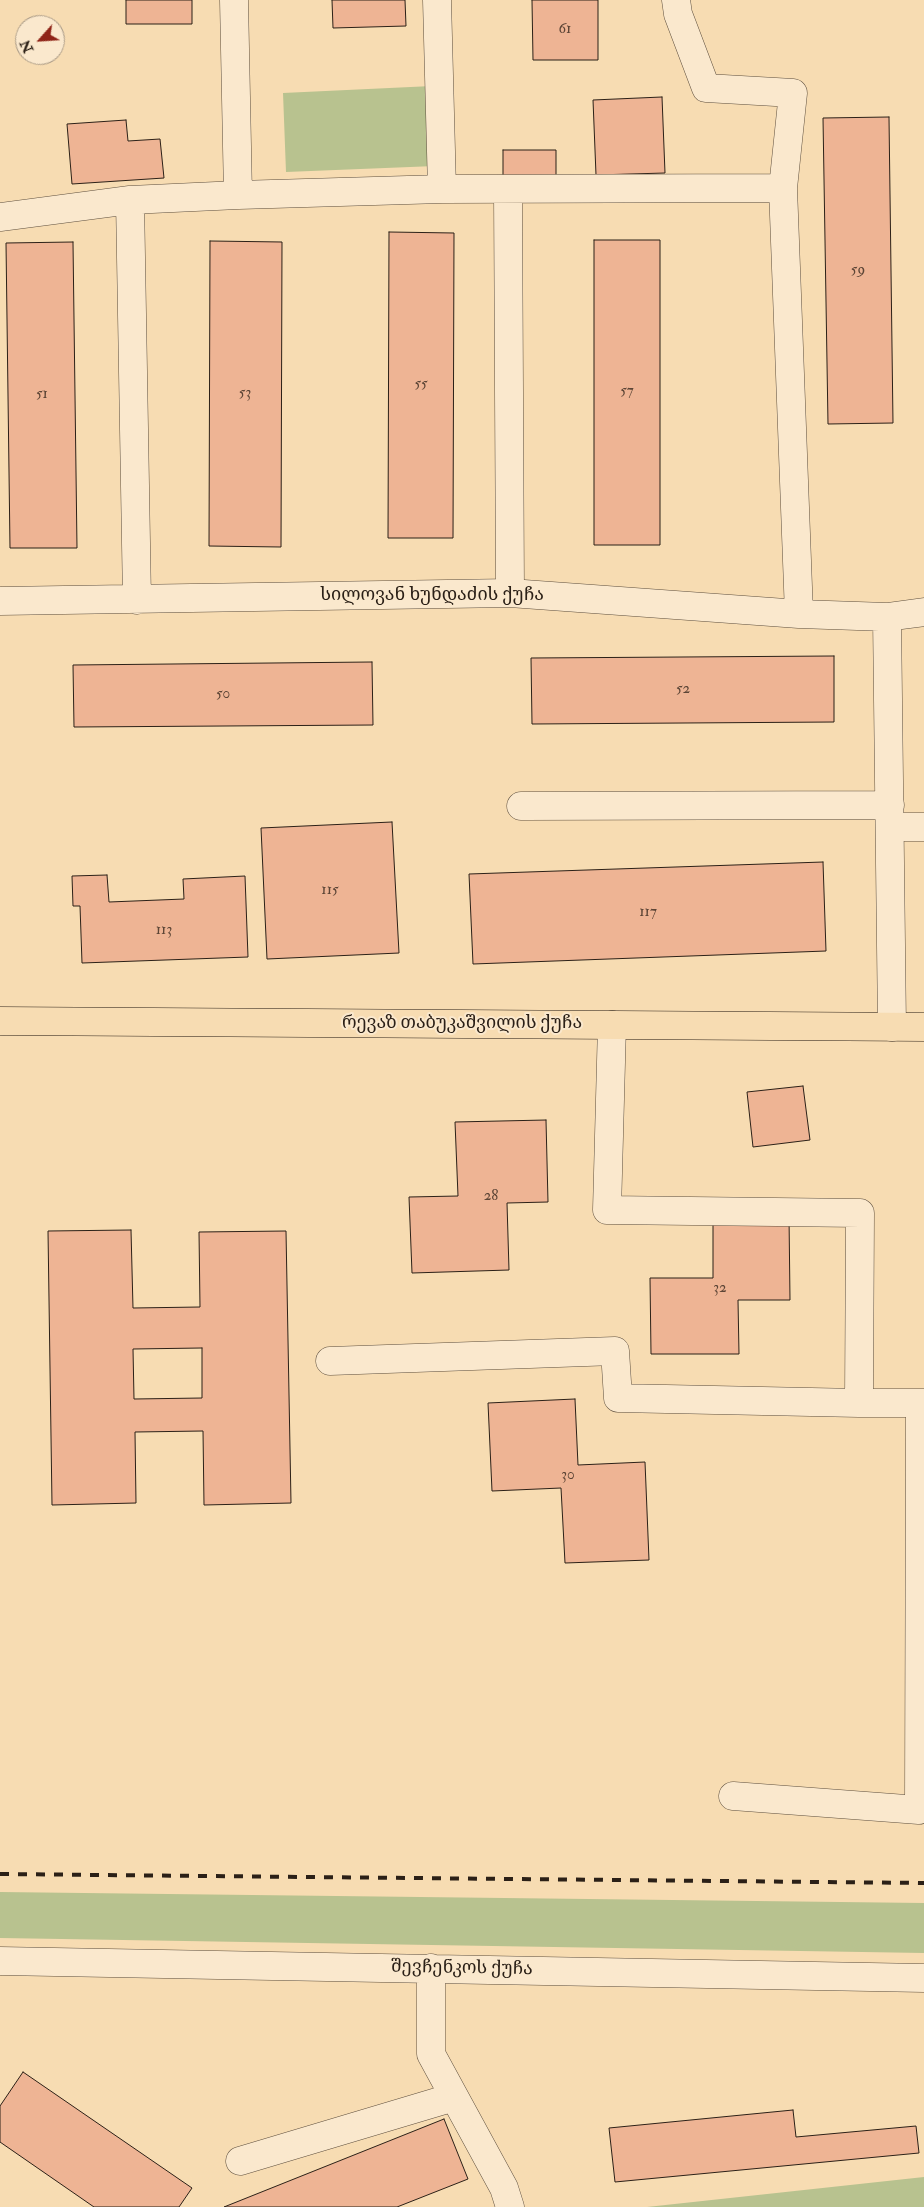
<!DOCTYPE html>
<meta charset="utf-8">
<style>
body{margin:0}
#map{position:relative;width:924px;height:2207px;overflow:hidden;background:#f7dcb2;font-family:"IM FELL Double Pica",serif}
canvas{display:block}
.north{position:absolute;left:15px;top:15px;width:50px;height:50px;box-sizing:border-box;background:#fae8cd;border:1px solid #a79884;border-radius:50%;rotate:244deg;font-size:14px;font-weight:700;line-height:20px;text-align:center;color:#2b2017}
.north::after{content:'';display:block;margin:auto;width:18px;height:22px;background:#8f2418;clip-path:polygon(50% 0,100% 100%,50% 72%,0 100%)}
</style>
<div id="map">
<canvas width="924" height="2207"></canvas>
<div class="north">N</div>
</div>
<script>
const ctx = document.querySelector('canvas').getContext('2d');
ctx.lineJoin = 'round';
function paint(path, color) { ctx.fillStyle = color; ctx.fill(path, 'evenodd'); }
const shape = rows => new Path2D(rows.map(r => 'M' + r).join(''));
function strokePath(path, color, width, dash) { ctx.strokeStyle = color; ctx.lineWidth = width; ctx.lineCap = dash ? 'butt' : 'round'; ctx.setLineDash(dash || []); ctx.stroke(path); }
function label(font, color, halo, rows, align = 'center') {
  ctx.font = font + ' "IM FELL Double Pica","Noto Serif Georgian",serif'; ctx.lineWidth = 4; ctx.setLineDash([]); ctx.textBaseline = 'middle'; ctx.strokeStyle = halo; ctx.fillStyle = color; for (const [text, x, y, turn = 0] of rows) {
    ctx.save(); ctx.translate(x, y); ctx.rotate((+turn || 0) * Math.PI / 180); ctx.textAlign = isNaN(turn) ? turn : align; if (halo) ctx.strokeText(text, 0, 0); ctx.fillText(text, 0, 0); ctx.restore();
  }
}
paint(shape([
 [432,86,435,166,286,172,283,93],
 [0,1892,924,1903,924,1953,0,1938],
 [924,2177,924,2207,647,2207]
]), '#b8c28f');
const building = shape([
 [126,0,192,0,192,24,126,24,126,0],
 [332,0,405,0,406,26,333,28,332,0],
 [532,0,598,0,598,60,533,60,532,0],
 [662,97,665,173,596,175,593,100,662,97],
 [889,117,893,423,828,424,823,118,889,117],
 [126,120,128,141,160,139,164,178,72,184,67,124,126,120],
 [503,150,556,150,556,179,503,179,503,150],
 [389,232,454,233,453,538,388,538,389,232],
 [594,240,660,240,660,545,594,545,594,240],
 [210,241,282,242,281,547,209,546,210,241],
 [73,242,77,548,10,548,6,243,73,242],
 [834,656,834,722,532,724,531,658,834,656],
 [372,662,373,725,74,727,73,665,372,662],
 [392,822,399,953,267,959,261,828,392,822],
 [823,862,826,951,473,964,469,874,823,862],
 [107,875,109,902,184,899,183,879,245,876,248,957,82,963,80,906,73,906,72,876,107,875],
 [803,1086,810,1140,753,1147,747,1092,803,1086],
 [546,1120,548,1202,507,1203,509,1270,412,1273,409,1197,458,1196,455,1122,546,1120],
 [713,1216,789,1216,790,1300,738,1300,739,1354,651,1354,650,1278,713,1278,713,1216],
 [131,1230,133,1308,200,1307,199,1232,286,1231,291,1503,204,1505,203,1431,135,1432,136,1503,52,1505,48,1231,131,1230],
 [202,1348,202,1398,134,1399,133,1349,202,1348],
 [575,1399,578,1465,645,1462,649,1560,565,1563,561,1488,492,1491,488,1403,575,1399],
 [23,2072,192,2188,179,2207,94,2207,0,2142,0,2106,23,2072],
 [793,2110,796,2137,916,2126,919,2153,615,2182,609,2128,793,2110],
 [444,2119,468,2179,397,2207,224,2207,444,2119]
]);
paint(building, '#eeb494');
strokePath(building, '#2b2017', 1);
const minor = shape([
 [234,0,238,195],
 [437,0,442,189],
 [676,0,678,14,706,88,793,93,783,188,799,614],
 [508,190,510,593],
 [130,200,137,600],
 [0,217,130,200,238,195,442,189,783,188],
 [0,601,510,593,799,614,887,617,924,612],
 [887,617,892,1027],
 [521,806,890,805],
 [890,827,924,827],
 [612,1025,607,1210,860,1213,859,1403],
 [330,1361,615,1351,618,1398,859,1403,924,1403],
 [733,1796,919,1810,920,1403],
 [0,1961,924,1978],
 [431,1968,431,2054,504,2188,510,2207],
 [240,2161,454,2097]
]);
const major = shape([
 [0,1021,924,1027]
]);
strokePath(minor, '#5e4f3e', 29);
strokePath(major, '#2b2017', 29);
strokePath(minor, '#fae8cd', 28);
strokePath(major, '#f7dcb2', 28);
strokePath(shape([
 [0,1874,924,1883]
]), '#2b2017', 4, [9, 9]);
label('15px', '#5c4536', null, [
 ["61",565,30],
 ["59",858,271],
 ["55",421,385],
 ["57",627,392],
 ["53",245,394],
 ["51",42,395],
 ["52",683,690],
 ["50",223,695],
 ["115",330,891],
 ["117",648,913],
 ["113",164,931],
 ["28",491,1197],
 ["32",720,1289],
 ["30",568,1476]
]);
label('18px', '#2b2017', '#fae8cd', [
 ["სილოვან ხუნდაძის ქუჩა",432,596],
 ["რევაზ თაბუკაშვილის ქუჩა",462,1024],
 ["შევჩენკოს ქუჩა",462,1969,1]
]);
</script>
